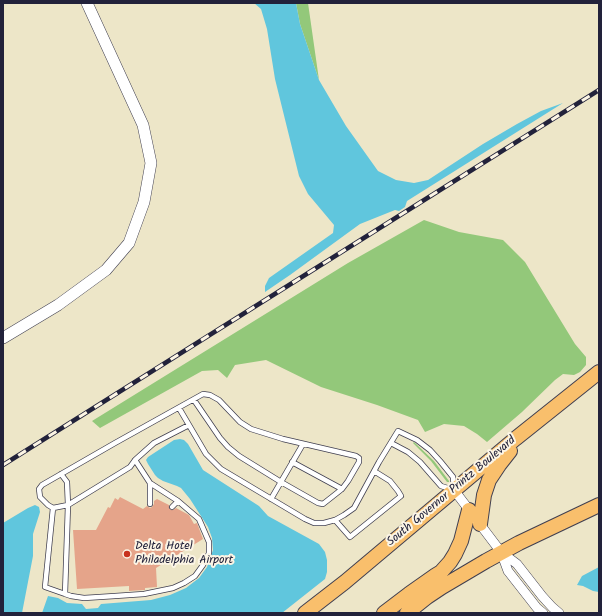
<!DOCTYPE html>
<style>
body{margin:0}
#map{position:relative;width:602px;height:616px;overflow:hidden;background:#ede6c8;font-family:Kalam,sans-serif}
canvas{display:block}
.frame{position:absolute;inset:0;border:4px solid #22223b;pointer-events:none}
</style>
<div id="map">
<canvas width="602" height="616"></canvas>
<div class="frame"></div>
</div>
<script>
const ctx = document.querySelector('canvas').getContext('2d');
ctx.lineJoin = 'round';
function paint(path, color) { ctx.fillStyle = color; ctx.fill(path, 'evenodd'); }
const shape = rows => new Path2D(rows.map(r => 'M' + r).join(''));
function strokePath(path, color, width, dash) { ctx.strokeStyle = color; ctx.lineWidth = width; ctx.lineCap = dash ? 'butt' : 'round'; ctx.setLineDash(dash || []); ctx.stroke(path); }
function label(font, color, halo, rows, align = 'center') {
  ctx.font = font + ' Kalam,sans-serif'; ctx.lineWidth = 4; ctx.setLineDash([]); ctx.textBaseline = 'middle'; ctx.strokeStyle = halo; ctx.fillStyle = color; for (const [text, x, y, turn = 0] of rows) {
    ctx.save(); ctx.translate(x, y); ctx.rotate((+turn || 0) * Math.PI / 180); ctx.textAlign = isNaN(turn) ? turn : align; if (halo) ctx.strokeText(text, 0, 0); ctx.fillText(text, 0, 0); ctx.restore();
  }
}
paint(shape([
 [296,3,308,3,319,80,300,24],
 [424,220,459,232,503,240,525,262,575,344,586,357,586,365,580,372,574,375,563,374,555,380,522,412,487,442,477,434,464,426,444,424,425,432,418,420,377,405,321,387,266,360,235,365,227,378,218,370,202,371,100,428,92,421,348,263],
 [414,442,434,461,449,481,449,482,447,482,431,461,413,443]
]), '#93c87a');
paint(shape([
 [254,3,296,3,300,24,319,80,346,126,378,171,396,180,414,183,428,180,483,144,517,124,541,111,563,103,407,201,405,207,399,211,395,210,360,224,290,275,265,292,265,286,269,278,333,233,334,225,308,194,299,176,275,79,267,29,261,9],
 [180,439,184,440,188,444,203,470,259,506,268,516,319,544,325,552,327,560,327,572,325,579,282,613,42,613,48,596,58,598,67,603,82,604,86,609,98,608,101,604,151,600,170,595,186,588,199,578,207,567,213,550,212,538,208,527,190,499,181,488,177,486,163,481,158,478,155,475,148,464,146,460,148,457,174,440],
 [35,505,39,507,40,512,33,534,33,556,22,613,3,613,3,523,28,508],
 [599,567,599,592,593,591,583,586,577,585,582,576]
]), '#60c6dd');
paint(shape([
 [120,497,143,509,147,506,150,508,152,507,154,504,154,501,157,499,169,505,169,508,171,510,173,510,176,508,189,515,194,524,197,523,203,539,156,568,157,587,145,588,145,590,143,590,129,591,129,586,77,589,73,530,96,530,108,507,110,508,115,498,118,500]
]), '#e5a48a');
const service = shape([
 [179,408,206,454,221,469,305,519,314,523,324,523,335,520,344,515,354,508,379,462,398,431,417,440,430,450,440,461,453,477,454,490,441,486,420,462,408,452,391,443],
 [189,425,154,443,135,460,130,467,68,505,65,594,45,587,53,508,48,505,40,497,39,489,42,485,115,443,203,394,210,395,219,400,240,422,251,429,283,439,356,456,359,458,359,462,348,481,342,489,323,504,318,503,281,482,239,456,228,447,220,438,194,400],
 [292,462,342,489],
 [271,499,303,444],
 [150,504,150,483],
 [172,507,178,501],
 [53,508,68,505,67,482,61,474],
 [335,520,350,537,401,496,398,491,390,481,374,471],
 [65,594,71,596,84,598,115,596,144,594,173,588,184,583,195,576,203,565,209,553,209,542,199,519,178,501,150,483,135,460]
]);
const minor = shape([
 [454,490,501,552,517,564,542,596,552,607,559,613],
 [501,552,508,571,537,608,543,613]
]);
const tertiary = shape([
 [3,338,58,305,106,270,129,243,144,202,151,163,143,125,87,3]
]);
const primary = shape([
 [480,524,484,495,489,480,499,465,510,451],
 [305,613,345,582,515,439,599,372],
 [384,613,409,594,436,575,441,572,450,562,455,554,461,541,469,510],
 [407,613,427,597,442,587,486,561,519,543,599,505]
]);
strokePath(service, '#403f50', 6);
strokePath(minor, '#403f50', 10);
strokePath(tertiary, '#403f50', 12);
strokePath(primary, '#403f50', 16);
strokePath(service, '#fff', 4.5);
strokePath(minor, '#fff', 9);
strokePath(tertiary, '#fff', 11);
strokePath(primary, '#f9bf6c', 14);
const rail = shape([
 [3,465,599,90]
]);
strokePath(rail, '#22223b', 4.5);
strokePath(rail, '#fcf5e5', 3, [9]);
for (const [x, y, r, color] of [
 [127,554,4,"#c8321e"]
]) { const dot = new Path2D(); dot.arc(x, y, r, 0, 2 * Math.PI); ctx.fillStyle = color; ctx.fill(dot); strokePath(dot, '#fcf5e5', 1.5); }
label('12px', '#22223b', '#fcf5e5', [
 ["South Governor Printz Boulevard",452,492,-40]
]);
label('12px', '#22223b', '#fcf5e5', [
 ["Delta Hotel",135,547],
 ["Philadelphia Airport",135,561]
], 'left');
</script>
